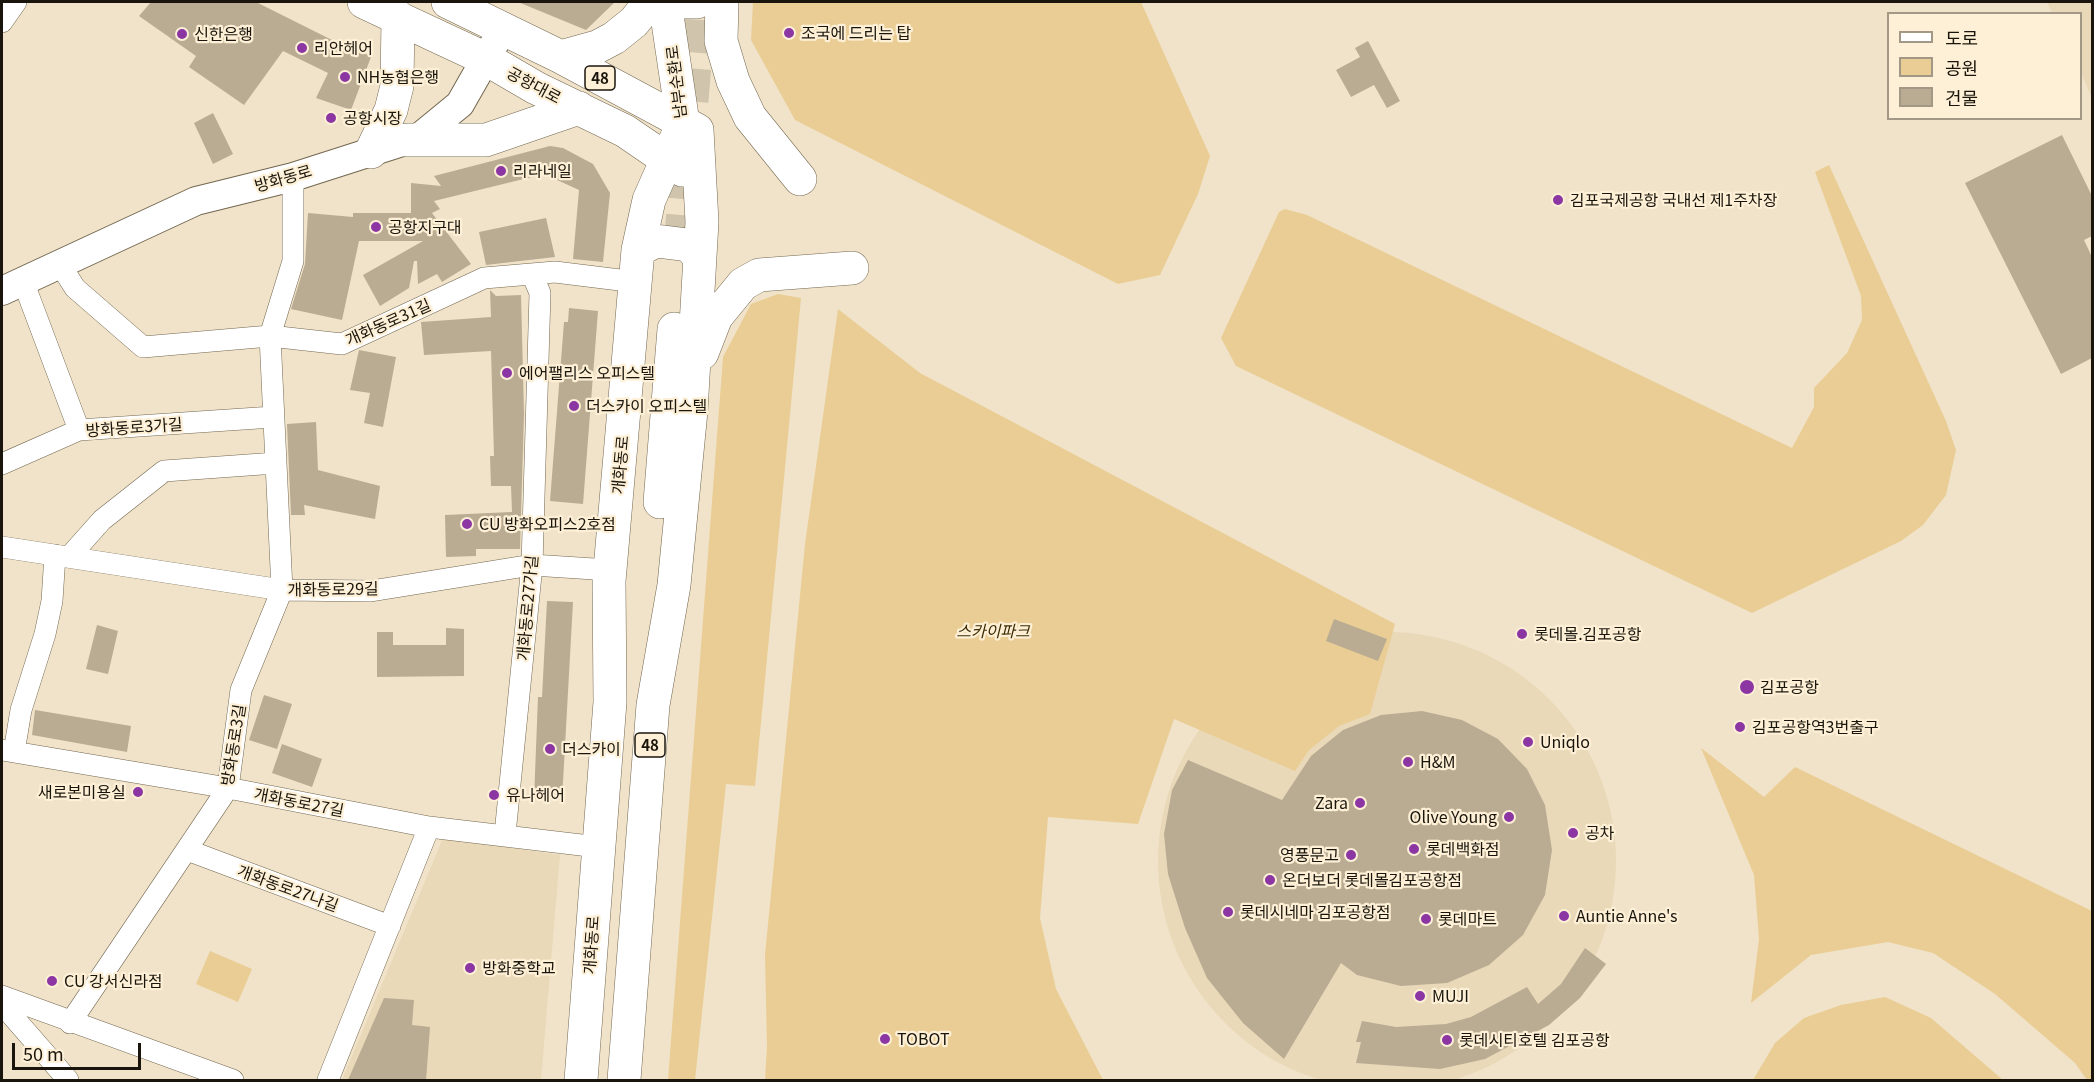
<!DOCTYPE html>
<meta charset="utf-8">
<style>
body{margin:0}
#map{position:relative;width:2094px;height:1082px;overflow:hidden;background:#f0e3c9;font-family:Georgia,"Noto Sans KR",serif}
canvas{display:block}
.frame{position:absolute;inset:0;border:3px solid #1a150c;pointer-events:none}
.legend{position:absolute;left:1887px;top:12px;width:195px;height:108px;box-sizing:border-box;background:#fdf0d6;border:2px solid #a29885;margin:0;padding:8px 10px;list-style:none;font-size:18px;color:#1a150c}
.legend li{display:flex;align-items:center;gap:12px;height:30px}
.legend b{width:30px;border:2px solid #a29885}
.scale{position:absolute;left:12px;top:1043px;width:129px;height:27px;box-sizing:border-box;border:3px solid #1a150c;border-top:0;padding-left:8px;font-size:18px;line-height:21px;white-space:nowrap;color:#1a150c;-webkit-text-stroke:4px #fdf0d6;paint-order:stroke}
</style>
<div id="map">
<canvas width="2094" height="1082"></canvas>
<div class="frame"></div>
<ul class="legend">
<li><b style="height:8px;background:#fff"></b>도로</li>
<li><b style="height:16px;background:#eacd94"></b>공원</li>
<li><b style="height:16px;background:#b9ac93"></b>건물</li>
</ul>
<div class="scale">50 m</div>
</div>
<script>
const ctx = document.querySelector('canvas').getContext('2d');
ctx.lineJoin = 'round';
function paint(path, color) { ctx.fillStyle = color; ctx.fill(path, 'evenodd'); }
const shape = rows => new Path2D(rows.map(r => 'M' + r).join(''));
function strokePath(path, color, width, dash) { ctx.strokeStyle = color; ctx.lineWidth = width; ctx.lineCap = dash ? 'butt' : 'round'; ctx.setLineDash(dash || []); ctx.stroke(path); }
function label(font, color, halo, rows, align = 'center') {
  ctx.font = font + ' Georgia,"Noto Sans KR",serif'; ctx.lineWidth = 4.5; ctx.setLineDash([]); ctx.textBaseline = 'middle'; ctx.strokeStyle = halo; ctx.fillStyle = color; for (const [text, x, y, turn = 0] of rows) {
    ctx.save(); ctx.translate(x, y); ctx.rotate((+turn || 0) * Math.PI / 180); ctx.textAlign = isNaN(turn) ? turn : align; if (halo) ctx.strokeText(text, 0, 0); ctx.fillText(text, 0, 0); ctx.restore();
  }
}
paint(shape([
 [2047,2,2092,2,2092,98,2081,73,2080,14,2052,13],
 '1158 861a229 229 0 1 1 458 0a229 229 0 1 1-458 0Z',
 [443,838,560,855,541,1080,342,1080]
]), '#e9d9b8');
paint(shape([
 [753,2,1141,2,1210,156,1198,194,1160,275,1118,284,795,120,751,40],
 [1829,165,1946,421,1956,450,1946,495,1923,525,1901,541,1752,613,1236,366,1221,338,1279,212,1285,209,1307,215,1792,448,1814,407,1814,388,1847,353,1862,320,1861,296,1815,172],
 [778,294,801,298,755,786,726,784,695,1080,668,1080,723,357,751,304],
 [838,309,920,373,1395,624,1370,714,1339,726,1309,750,1295,771,1174,719,1138,824,1048,817,1040,918,1056,989,1103,1080,765,1080,767,1046,765,955,805,544],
 [1701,748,1764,797,1795,767,2092,911,2092,1080,2087,1080,2075,1063,1995,994,1933,953,1888,942,1811,955,1751,1003,1759,939,1754,875],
 [210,951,252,969,238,1002,196,984],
 [1885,997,1931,1018,2003,1080,1753,1080,1775,1043,1804,1018,1841,1005]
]), '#eacd94');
paint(shape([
 [151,2,256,2,342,45,344,41,371,57,351,110,316,98,328,73,283,51,244,105,189,67,196,56,139,16],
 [518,2,615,2,586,30],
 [1368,41,1400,101,1387,108,1374,85,1351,97,1336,70,1360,57,1355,48],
 [213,113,233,154,213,164,194,123],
 [2062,135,2092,196,2092,236,2084,240,2092,257,2092,358,2061,374,1965,183],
 [550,146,563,148,593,164,610,193,603,262,573,259,579,190,544,174,434,201,440,209,432,213,471,264,442,282,437,274,418,284,417,261,414,261,409,288,380,306,363,275,423,241,359,241,342,320,291,309,305,264,308,213,353,217,353,213,411,213,411,183,441,186,434,176],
 [546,218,555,257,486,265,479,232],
 [490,290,496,296,521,295,524,414,520,549,476,549,476,556,446,557,445,515,512,512,511,486,491,486,490,456,494,456,491,351,424,355,421,322,491,317],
 [569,308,598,311,583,504,550,501,564,322,568,322],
 [359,350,396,357,383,427,364,423,370,393,350,390],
 [316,422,318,470,380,486,375,519,304,505,305,515,291,515,287,424],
 [547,601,573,602,562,800,534,799,538,697,542,697],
 [1334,619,1387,639,1378,661,1326,641],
 [97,625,118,631,108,674,86,669],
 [446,628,464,629,464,676,377,677,377,632,393,632,393,645,446,645],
 [264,695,292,704,277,749,249,740],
 [35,710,131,726,127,752,32,735],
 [1422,711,1462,720,1498,739,1527,769,1545,805,1552,850,1545,895,1523,935,1489,965,1447,983,1401,986,1357,975,1341,963,1284,1059,1243,1023,1207,978,1185,928,1168,874,1164,834,1172,790,1188,760,1282,800,1311,756,1343,730,1381,715],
 [282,744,322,759,312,787,272,773],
 [1585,948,1606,964,1580,998,1549,1025,1485,1059,1440,1069,1356,1063,1361,1042,1356,1042,1362,1021,1396,1027,1446,1024,1471,1017,1527,987,1538,1004,1561,984],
 [384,998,414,1000,412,1025,430,1027,426,1080,348,1080]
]), '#b9ac93');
strokePath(shape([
 [680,248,700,2]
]), '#d0c4ad', 33, [33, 16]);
const minor = shape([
 [2,22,16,2],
 [61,266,75,288,143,347,270,336,342,344,484,278,555,272,636,282],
 [23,281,79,430],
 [2,464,79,430,273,417],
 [2,547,282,590,371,591,532,565,610,570],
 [69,557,102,520,164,471,276,463],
 [2,750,228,788,429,827,598,847],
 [14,752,21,710,45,634,52,601,55,555],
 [505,834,532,565,540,293,532,274],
 [187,850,390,926],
 [2,996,233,1080],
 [2,1004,68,1080],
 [70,1023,228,788,241,690,282,590,270,336,293,261,293,177],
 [328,1080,429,827]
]);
const secondary = shape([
 [2,291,196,201,293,177,421,136,460,104,497,39]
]);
const primary = shape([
 [364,2,488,60,536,88,625,131,682,170],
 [448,2,561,57,697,130,702,222,691,411,674,585,653,705,624,1080],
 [686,2,697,2],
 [722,2,721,41,733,81,750,117,800,179],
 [561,57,597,47,614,38,634,22,650,2],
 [407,140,486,140,579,108],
 [371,152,391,110,397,86,398,17],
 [638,250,656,241,688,245,700,257],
 [702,353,716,317,743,284,759,275,852,268],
 [660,502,674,329],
 [581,1080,610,702,609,581,638,250,649,200,683,123,665,2]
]);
strokePath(minor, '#736750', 22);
strokePath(secondary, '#736750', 30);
strokePath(primary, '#736750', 34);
strokePath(minor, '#fff', 21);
strokePath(secondary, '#fff', 28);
strokePath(primary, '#fff', 33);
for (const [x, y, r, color] of [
 [789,33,6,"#8c36a3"],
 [182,34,6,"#8c36a3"],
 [302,48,6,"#8c36a3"],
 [345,77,6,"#8c36a3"],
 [331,118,6,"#8c36a3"],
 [501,171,6,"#8c36a3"],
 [1558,200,6,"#8c36a3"],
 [376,227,6,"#8c36a3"],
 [507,373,6,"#8c36a3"],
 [574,406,6,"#8c36a3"],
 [467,524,6,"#8c36a3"],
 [1522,634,6,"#8c36a3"],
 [1747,687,8,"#8c36a3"],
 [1740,727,6,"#8c36a3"],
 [1528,742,6,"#8c36a3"],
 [550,749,6,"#8c36a3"],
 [1408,762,6,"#8c36a3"],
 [138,792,6,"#8c36a3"],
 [494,795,6,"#8c36a3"],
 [1360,803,6,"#8c36a3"],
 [1509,817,6,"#8c36a3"],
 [1573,833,6,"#8c36a3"],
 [1414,849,6,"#8c36a3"],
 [1351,855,6,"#8c36a3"],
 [1270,880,6,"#8c36a3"],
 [1228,912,6,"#8c36a3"],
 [1564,916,6,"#8c36a3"],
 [1426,919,6,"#8c36a3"],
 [470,968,6,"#8c36a3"],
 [52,981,6,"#8c36a3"],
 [1420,996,6,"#8c36a3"],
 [885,1039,6,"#8c36a3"],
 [1447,1040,6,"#8c36a3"]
]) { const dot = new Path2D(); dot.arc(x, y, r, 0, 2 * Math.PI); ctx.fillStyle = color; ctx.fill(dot); strokePath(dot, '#fdf0d6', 2); }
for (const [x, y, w] of [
 [600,78,30],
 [650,745,30]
]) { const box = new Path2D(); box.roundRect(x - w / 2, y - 12, w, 24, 4.5); ctx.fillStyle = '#fdf0d6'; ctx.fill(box); strokePath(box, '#1a150c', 1.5); }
label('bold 15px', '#1a150c', null, [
 ["48",600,78],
 ["48",650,745]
]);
label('16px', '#1a150c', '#fdf0d6', [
 ["조국에 드리는 탑",801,33],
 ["신한은행",194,34],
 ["리안헤어",314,48],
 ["NH농협은행",357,77],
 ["공항시장",343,118],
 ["리라네일",513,171],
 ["김포국제공항 국내선 제1주차장",1570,200],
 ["공항지구대",388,227],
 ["에어팰리스 오피스텔",519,373],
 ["더스카이 오피스텔",586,406],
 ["CU 방화오피스2호점",479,524],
 ["롯데몰.김포공항",1534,634],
 ["김포공항",1760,687],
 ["김포공항역3번출구",1752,727],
 ["Uniqlo",1540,742],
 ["더스카이",562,749],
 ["H&M",1420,762],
 ["새로본미용실",126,792,"right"],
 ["유나헤어",506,795],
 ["Zara",1348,803,"right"],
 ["Olive Young",1497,817,"right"],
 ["공차",1585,833],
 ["롯데백화점",1426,849],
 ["영풍문고",1339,855,"right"],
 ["온더보더 롯데몰김포공항점",1282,880],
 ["롯데시네마 김포공항점",1240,912],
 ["Auntie Anne's",1576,916],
 ["롯데마트",1438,919],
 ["방화중학교",482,968],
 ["CU 강서신라점",64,981],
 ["MUJI",1432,996],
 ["TOBOT",897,1039],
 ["롯데시티호텔 김포공항",1459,1040]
], 'left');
label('16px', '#1a150c', '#fdf0d6', [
 ["남부순환로",676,82,-97],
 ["공항대로",534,85,28],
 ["방화동로",283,178,-16],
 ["개화동로31길",388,322,-24],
 ["방화동로3가길",134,427,-4],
 ["개화동로",620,465,-85],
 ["개화동로29길",333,589,-1],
 ["개화동로27가길",527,608,-85],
 ["방화동로3길",233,745,-81],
 ["개화동로27길",299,802,11],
 ["개화동로27나길",288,888,20],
 ["개화동로",591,945,-86]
]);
label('italic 16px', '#3e2d04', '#fdf0d6', [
 ["스카이파크",993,631]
]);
</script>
